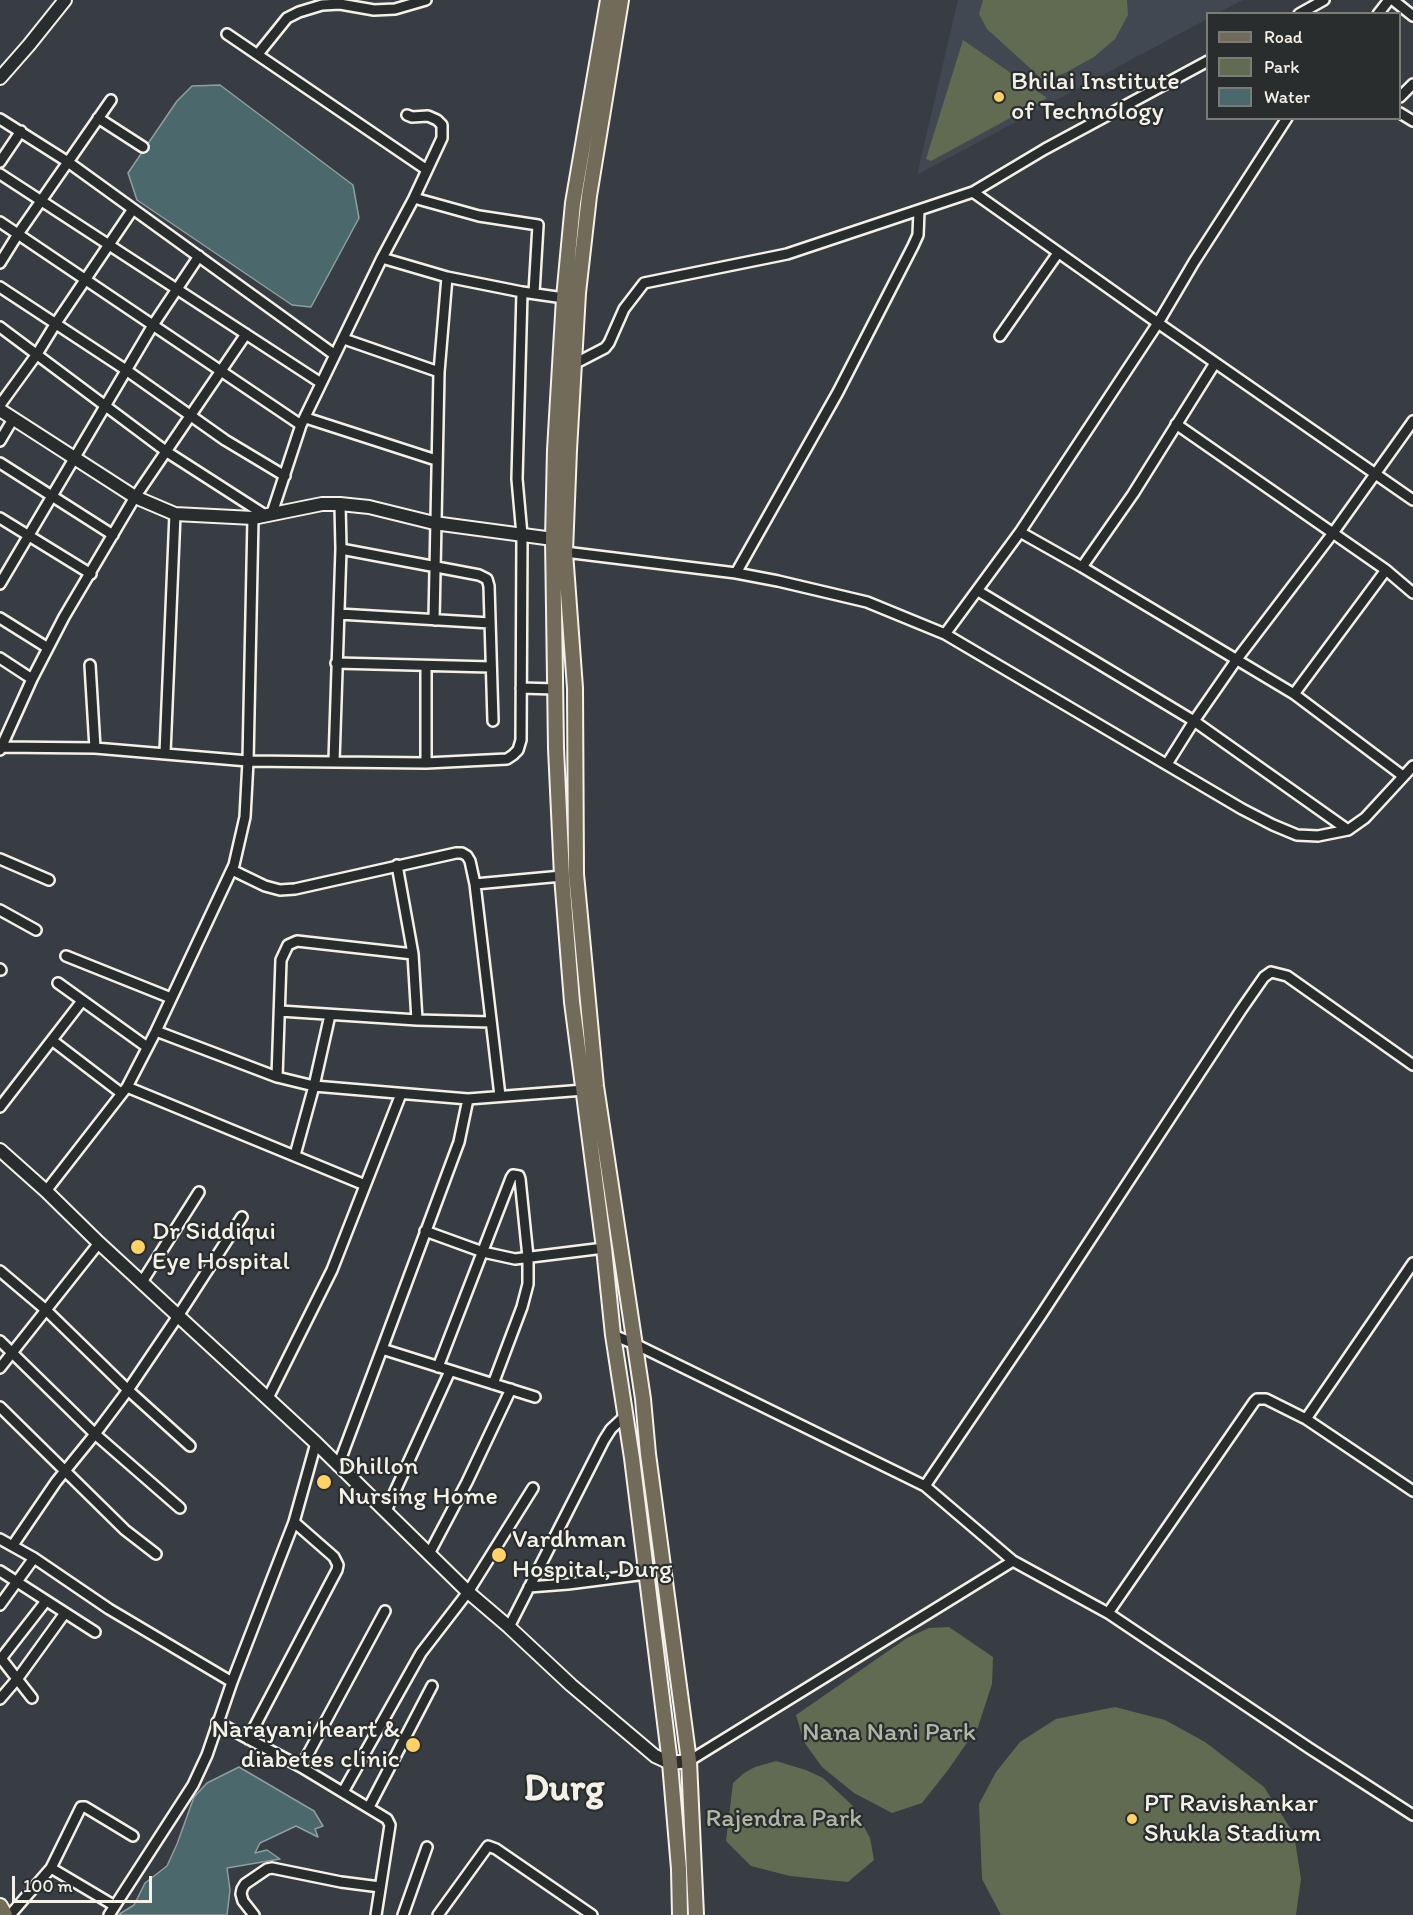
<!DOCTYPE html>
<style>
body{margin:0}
#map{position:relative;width:1413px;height:1915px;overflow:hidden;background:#383d43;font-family:Itim,sans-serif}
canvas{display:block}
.legend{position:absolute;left:1206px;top:12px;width:195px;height:108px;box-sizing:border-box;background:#2a2d2e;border:2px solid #7b7b78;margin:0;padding:8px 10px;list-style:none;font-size:18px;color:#f4f1e8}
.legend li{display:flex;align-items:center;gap:12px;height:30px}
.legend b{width:30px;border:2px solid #7b7b78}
.scale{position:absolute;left:12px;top:1876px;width:140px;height:27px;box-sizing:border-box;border:3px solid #f4f1e8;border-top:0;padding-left:8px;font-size:18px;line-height:21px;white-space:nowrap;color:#f4f1e8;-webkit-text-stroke:4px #2a2d2e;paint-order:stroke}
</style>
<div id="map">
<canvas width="1413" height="1915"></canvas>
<ul class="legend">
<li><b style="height:8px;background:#736b5a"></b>Road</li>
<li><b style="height:16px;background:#606b52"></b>Park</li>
<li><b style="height:16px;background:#4b696c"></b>Water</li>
</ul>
<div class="scale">100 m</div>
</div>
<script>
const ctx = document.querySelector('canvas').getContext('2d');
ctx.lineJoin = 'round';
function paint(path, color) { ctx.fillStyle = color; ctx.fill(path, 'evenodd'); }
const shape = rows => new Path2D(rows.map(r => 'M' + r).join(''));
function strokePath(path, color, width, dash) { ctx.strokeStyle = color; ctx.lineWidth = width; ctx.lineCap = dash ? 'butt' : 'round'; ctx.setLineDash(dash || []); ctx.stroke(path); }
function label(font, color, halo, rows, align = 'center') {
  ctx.font = font + ' Itim,sans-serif'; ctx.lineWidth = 4.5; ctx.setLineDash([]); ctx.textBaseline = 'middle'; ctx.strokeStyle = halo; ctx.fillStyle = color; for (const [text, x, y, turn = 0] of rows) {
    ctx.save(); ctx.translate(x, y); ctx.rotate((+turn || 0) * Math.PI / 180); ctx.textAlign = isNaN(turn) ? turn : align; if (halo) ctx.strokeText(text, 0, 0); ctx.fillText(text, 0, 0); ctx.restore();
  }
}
paint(shape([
 [958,0,1243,0,1218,13,1208,14,1207,19,917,175]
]), '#424852');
paint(shape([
 [983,0,1127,0,1128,15,1115,39,1094,57,1065,73,1043,80,987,29,979,14],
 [963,40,1047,98,931,161,926,159],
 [949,1627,993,1657,992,1684,978,1727,948,1770,922,1803,892,1813,854,1793,822,1767,804,1742,796,1715,907,1638,929,1628],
 [1115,1707,1165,1720,1205,1742,1264,1787,1294,1834,1301,1879,1296,1915,1001,1915,982,1879,979,1804,996,1772,1020,1742,1056,1719],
 [776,1761,806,1770,823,1778,853,1806,870,1838,874,1860,848,1882,790,1876,751,1866,726,1841,733,1783,744,1773,755,1767]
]), '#606b52');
const water = shape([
 [220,85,353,185,359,218,311,307,292,305,137,200,128,173,177,101,192,86,220,85],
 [239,1767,314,1811,323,1826,315,1829,318,1837,296,1826,260,1843,255,1853,267,1850,280,1859,227,1868,230,1890,227,1915,118,1915,134,1905,145,1883,167,1866,177,1844,194,1797,207,1783,239,1767]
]);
paint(water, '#4b696c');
strokePath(water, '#8f9f9e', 1.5);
const street = shape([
 [1393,0,1413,16],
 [1299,14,1324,0],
 [1378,14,1389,0],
 [227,34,427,170],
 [258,54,287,18,299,12,322,5,340,4,374,10,395,9,426,0],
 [1400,97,1413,84],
 [1400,113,1413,121],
 [98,118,143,147],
 [0,119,68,162,335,355],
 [0,162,21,131],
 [0,174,321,383],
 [973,192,1158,323,1413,500],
 [414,198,479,216,538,225,534,293],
 [0,222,301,425],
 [382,258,447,277,522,292],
 [0,263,18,234,111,100],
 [0,287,126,370,225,440,285,476],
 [0,327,167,452,265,515],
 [1000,336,1058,253],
 [344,339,439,372],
 [574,364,605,348,609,343,624,309,644,283,787,254,973,192,1045,149,1208,61],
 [0,405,37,354,56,323,133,209],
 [306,418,436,460],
 [1176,424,1386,570,1413,593],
 [0,441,13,419],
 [0,463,113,535],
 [272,513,301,425,382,258,414,198,442,138,442,125,437,120,428,116,412,117,407,115],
 [0,518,91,574],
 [1020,532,1082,567,1294,694,1403,776],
 [341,549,479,575,487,579,489,586,493,721],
 [565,552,736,573,778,581,867,602,945,634,1242,809,1273,825,1297,835,1318,836,1348,830,1365,818,1413,766],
 [1082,567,1133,494,1215,363],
 [736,573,838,392,913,246,918,235,919,211],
 [0,584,153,325,199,256],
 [978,591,1194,721,1348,830],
 [339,614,490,623],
 [0,618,48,648],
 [434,620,439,372,447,277],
 [945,634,1020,532,1158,323,1194,262,1287,118],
 [0,658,32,679],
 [336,663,491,667],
 [90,665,95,748],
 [426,666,426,763],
 [521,688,555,689],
 [1294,694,1386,570],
 [0,747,95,748,248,761,426,763,507,759,513,755,518,750,521,740,522,535,517,479,522,292,564,298],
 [0,750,32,679,64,617,135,497,246,334],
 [165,753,175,514],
 [334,761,341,549,340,504],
 [1167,764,1194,721,1237,659,1333,533,1413,421],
 [0,859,49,880],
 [397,865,413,954,417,1020],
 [232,870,265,886,280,890,295,889,456,853,462,853,467,856,470,861,475,884,500,1096],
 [475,884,562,876],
 [0,910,36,930],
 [66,956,171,998],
 [0,969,1,970],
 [58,983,147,1047],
 [280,1011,417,1020,491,1022],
 [156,1031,277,1077,314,1086,468,1099,584,1090],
 [53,1041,121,1093],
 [277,1077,281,960,288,945,297,941,413,954],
 [127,1087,365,1185],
 [0,1107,82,1001],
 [295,1155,314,1086,330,1015],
 [46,1191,127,1087,156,1031,234,865,245,817,248,761,253,518],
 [425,1231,483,1252,515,1259,604,1248],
 [0,1271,46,1310,128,1390,190,1446],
 [142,1282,199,1192],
 [613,1335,635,1344,925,1486,1013,1561,1108,1613,1309,1748,1413,1815],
 [0,1341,95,1434,180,1508],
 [382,1349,459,1142,468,1099],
 [438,1367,511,1178,513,1175,519,1176,520,1179,528,1257,528,1284,522,1307,493,1384],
 [0,1368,99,1243],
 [268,1398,332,1270,401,1094],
 [0,1407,125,1530,156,1554],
 [1306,1419,1413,1491],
 [338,1466,382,1349,535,1397],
 [925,1486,1041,1315,1241,1010,1264,977,1271,972,1287,976,1413,1065],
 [386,1511,450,1371],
 [0,1539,34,1558,109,1609,232,1682],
 [13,1545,56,1482,95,1434,128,1390,178,1316,242,1217],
 [429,1554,467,1482,511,1389],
 [0,1571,95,1632],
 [529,1587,568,1584,646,1574],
 [0,1605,34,1558],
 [1108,1613,1254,1402,1257,1399,1266,1399,1306,1419,1413,1263],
 [509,1627,604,1440,611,1429,626,1415],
 [0,1657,32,1698],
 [0,1660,46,1601],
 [0,1699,18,1678,65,1613],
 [217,1722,301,1767,387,1819,390,1825,376,1915],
 [248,1739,337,1570,338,1565,334,1557,294,1522],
 [689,1761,1013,1561],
 [301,1767,385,1611],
 [343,1792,421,1653,468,1592,533,1488],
 [369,1807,432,1686],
 [51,1868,115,1906],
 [10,1915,51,1868,81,1807,85,1807,133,1836],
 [109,1915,193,1785,207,1755,232,1682,294,1522,316,1443],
 [254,1915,243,1901,241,1894,242,1889,245,1884,267,1869,272,1868,341,1882,380,1887],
 [403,1915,427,1847],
 [438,1915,488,1846,496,1849,592,1915]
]);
const secondary = shape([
 [0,78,29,45,65,0],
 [0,410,135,497,175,514,253,518,322,504,340,504,369,507,434,523,553,539,558,544],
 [0,1150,46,1191,99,1243,316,1443,468,1592,509,1627,571,1685,655,1756,670,1763,689,1761]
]);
const primary = shape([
 [608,0,573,203,564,298,555,450,553,539,556,748,562,876,572,1002,604,1248,613,1335,632,1458,670,1763,679,1869,680,1915],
 [621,0,589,196,578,293,569,450,565,552,575,688,576,874,596,1086,643,1399,648,1454,689,1761,696,1915],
 [0,1906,5,1915]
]);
strokePath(street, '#f4f1e8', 14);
strokePath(secondary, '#f4f1e8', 16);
strokePath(primary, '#f4f1e8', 18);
strokePath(street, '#2a2d2e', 9);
strokePath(secondary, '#2a2d2e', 12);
strokePath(primary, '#736b5a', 14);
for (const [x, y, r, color] of [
 [999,97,6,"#ffd166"],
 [138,1247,8,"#ffd166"],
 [324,1482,8,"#ffd166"],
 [499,1555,8,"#ffd166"],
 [413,1745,8,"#ffd166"],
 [1132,1819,6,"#ffd166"]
]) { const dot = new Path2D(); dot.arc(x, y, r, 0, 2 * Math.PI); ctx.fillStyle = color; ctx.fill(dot); strokePath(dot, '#2a2d2e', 2); }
label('26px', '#f4f1e8', '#2a2d2e', [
 ["Bhilai Institute",1011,82],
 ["of Technology",1011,112],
 ["Dr Siddiqui",152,1232],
 ["Eye Hospital",152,1262],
 ["Dhillon",338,1467],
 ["Nursing Home",338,1497],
 ["Vardhman",512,1540],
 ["Hospital, Durg",512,1570],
 ["Narayani heart &",400,1730,"right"],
 ["diabetes clinic",400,1760,"right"],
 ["PT Ravishankar",1144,1804],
 ["Shukla Stadium",1144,1834]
], 'left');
label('26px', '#b1b5a4', '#2a2d2e', [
 ["Nana Nani Park",889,1733],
 ["Rajendra Park",784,1819]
]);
label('bold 38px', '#f4f1e8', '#2a2d2e', [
 ["Durg",564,1790]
]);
</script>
